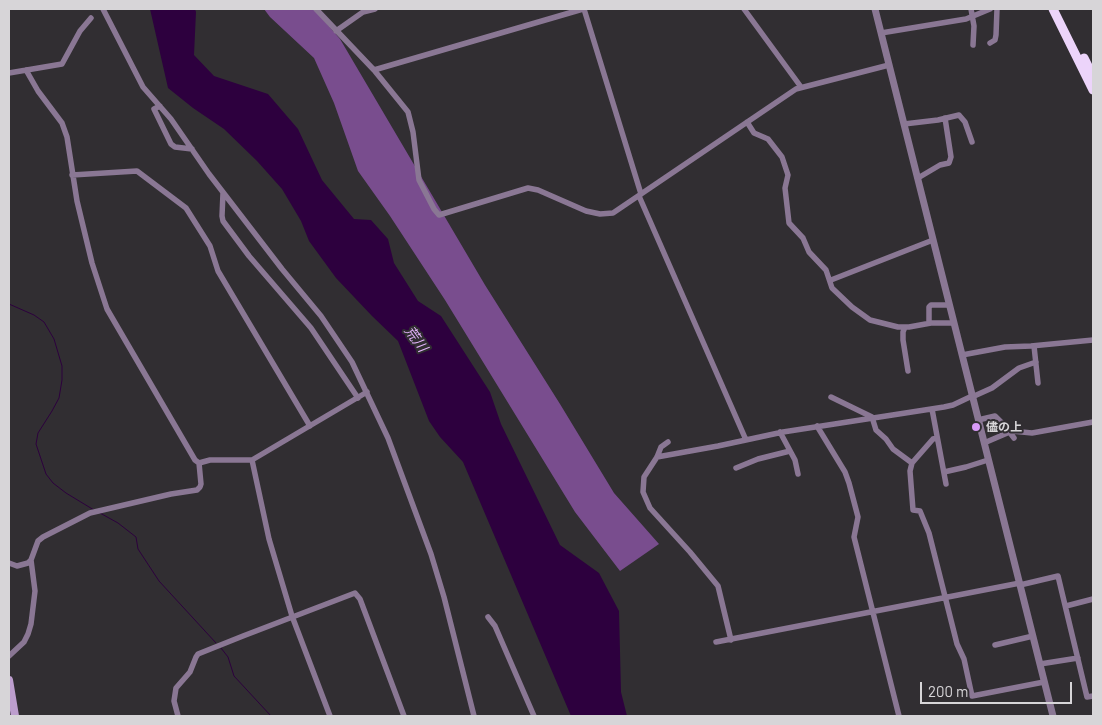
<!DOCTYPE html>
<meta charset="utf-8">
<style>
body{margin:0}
#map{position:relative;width:1102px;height:725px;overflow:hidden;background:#312e32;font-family:Barlow,sans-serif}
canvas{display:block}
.frame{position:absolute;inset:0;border:10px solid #d7d5d8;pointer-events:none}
.scale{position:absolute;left:920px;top:682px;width:152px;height:22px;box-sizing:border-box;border:2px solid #d7d5d8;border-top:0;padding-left:6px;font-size:15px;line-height:18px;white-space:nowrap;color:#d7d5d8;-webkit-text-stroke:4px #312e32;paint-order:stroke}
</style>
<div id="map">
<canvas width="1102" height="725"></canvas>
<div class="frame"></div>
<div class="scale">200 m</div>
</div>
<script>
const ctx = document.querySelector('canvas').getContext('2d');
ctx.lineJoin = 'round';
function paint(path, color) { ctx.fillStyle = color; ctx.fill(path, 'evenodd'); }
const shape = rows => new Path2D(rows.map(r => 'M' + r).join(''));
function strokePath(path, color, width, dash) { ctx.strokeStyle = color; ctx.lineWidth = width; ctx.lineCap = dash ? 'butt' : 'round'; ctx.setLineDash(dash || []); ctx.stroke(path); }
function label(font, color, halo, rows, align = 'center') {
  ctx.font = font + ' Barlow,"Noto Sans JP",sans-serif'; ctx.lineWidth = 4; ctx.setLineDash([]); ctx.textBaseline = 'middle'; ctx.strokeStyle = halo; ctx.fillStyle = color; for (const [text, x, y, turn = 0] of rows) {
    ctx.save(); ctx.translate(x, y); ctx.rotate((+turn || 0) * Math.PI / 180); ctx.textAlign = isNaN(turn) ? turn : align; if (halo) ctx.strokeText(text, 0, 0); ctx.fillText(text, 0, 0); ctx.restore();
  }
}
paint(shape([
 [264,9,314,9,340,39,485,285,560,404,614,493,659,544,620,571,575,512,445,300,390,216,358,171,334,103,314,58,270,17]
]), '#794d8e');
paint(shape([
 [150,9,195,9,196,12,194,55,214,76,268,94,298,129,322,180,354,219,371,220,388,239,394,263,418,301,441,316,490,392,501,424,560,545,599,573,619,611,621,692,627,716,571,716,463,462,440,437,429,421,398,341,372,316,336,278,309,241,301,221,282,189,257,161,224,129,193,108,168,88]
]), '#2d003e');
strokePath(shape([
 [9,304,34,315,44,322,54,339,62,366,62,380,59,398,52,411,38,433,36,444,46,474,53,483,66,493,94,510],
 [100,513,118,523,136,537,138,549,159,581,216,643],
 [221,648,228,657,234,676,271,716]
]), '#2d003e', 1);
strokePath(shape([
 [103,9,143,87,171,119,209,174,282,269,321,316,352,362,388,438,431,554,444,597,474,716],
 [316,9,374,70,408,112,413,132,419,180,434,209,439,215,528,188,538,190,586,211,600,214,613,213,796,89,889,65],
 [584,9,641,194],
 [744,9,801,87],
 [971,9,974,26,973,45],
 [336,31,363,12,375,9],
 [881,33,966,19,990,9],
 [990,43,995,40,996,35,997,9],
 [26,70,38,91,62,123,67,137,77,201,92,263,107,309,195,460,199,463],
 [374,70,583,9],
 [9,73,62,64,80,31,91,18],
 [160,106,154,109,171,144,175,147,192,149],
 [747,122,754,133,768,139,782,157,788,175,785,188,789,223,803,238,809,252,826,270,832,288,852,307,870,320,898,327,909,327,931,323,954,323],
 [904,124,938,120,959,115,965,122,972,142],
 [72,175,137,171,186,208,210,246,218,271,310,426],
 [918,178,940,165,949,163,951,157,945,118],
 [223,193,222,216,223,221,249,256,311,328,358,398],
 [639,196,746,440],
 [831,280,933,240],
 [929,323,929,307,931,305,949,305],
 [905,327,903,332,903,340,908,371],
 [1034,346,1038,383],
 [962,355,1005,347,1031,346,1093,340],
 [831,397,872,417,876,430,886,439,893,449,912,463],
 [972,397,992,388,1019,368,1036,362],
 [932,409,946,484],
 [978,420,995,416,1004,425,1014,438],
 [817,426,845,472,849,483,858,517,854,537,899,716],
 [780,432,795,460,798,474],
 [937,438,933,439,912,463,910,471,913,510,920,511,929,533,957,644,964,659,972,696,1044,682],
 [668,442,661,447,657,457,644,477,643,492,650,508,690,552,718,586,731,640],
 [984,443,1012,431,1032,433,1093,422],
 [657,457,718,446,783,432,944,407,953,405,972,396],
 [252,460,269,539,292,616,330,716],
 [736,468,758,459,790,451],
 [944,472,966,467,988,460],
 [9,563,17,566,28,563,31,560,38,541,43,537,90,513,171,494,197,490,200,487,201,484,199,463,210,460,252,460,367,392],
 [1020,585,1058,576,1087,697,1093,696],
 [1066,606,1093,599],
 [488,617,495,626,534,716],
 [716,642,1020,583],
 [995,645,1033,636],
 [9,656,24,642,28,634,31,624,35,591,31,560],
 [1040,664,1078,658],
 [178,716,174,701,176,688,190,672,196,657,198,654,243,636,355,593,360,599,404,716]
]), '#8a7794', 5.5);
strokePath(shape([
 [875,9,1053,716]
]), '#8a7794', 7);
strokePath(shape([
 [9,680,15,716]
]), '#bd9ece', 8);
strokePath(shape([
 [1053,9,1093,90],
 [1084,58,1093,76]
]), '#ecd4fa', 9);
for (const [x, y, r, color] of [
 [976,427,5,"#d89af8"]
]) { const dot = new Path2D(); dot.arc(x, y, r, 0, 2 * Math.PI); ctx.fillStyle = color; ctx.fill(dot); strokePath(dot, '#312e32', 2); }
label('bold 12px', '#d7d5d8', '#312e32', [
 ["儘の上",986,427]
], 'left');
label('italic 14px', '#e5b4fe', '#312e32', [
 ["荒川",416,339,54]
]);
</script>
